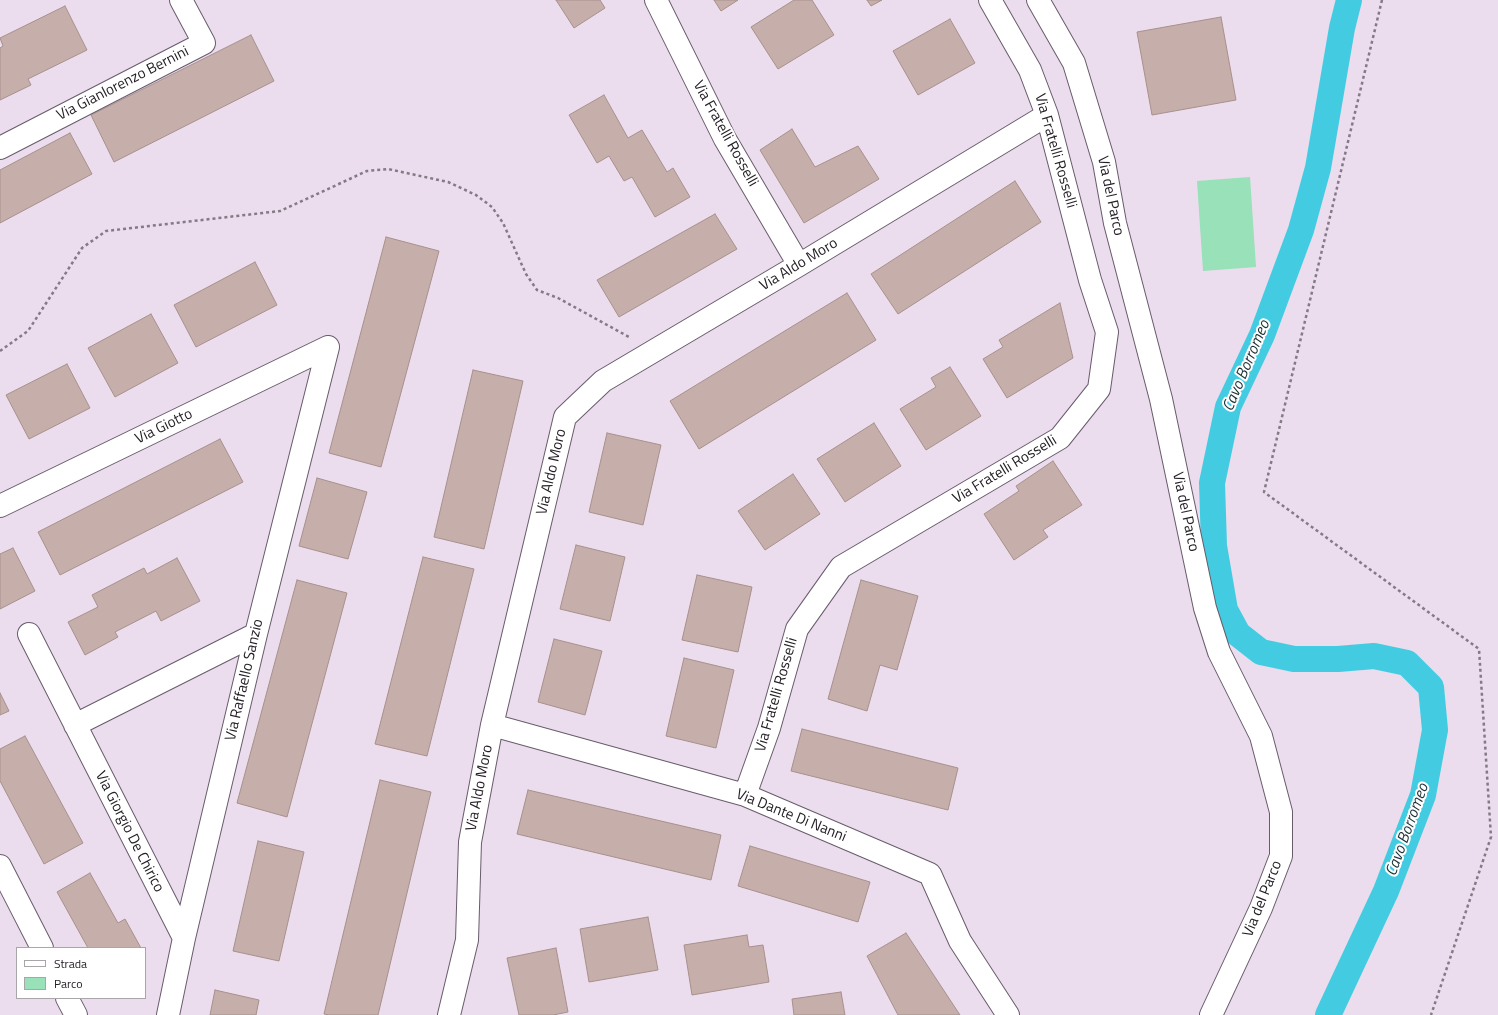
<!DOCTYPE html>
<style>
body{margin:0}
#map{position:relative;width:1498px;height:1015px;overflow:hidden;background:#ebdcee;font-family:"Titillium Web",sans-serif}
canvas{display:block}
.legend{position:absolute;left:16px;top:947px;width:130px;height:52px;box-sizing:border-box;background:#fff;border:1px solid #a8a6a8;margin:0;padding:5px 7px;list-style:none;font-size:12px;color:#252026}
.legend li{display:flex;align-items:center;gap:8px;height:20px}
.legend b{width:20px;border:1px solid #a8a6a8}
</style>
<div id="map">
<canvas width="1498" height="1015"></canvas>
<ul class="legend">
<li><b style="height:5px;background:#fff"></b>Strada</li>
<li><b style="height:11px;background:#98e1b9"></b>Parco</li>
</ul>
</div>
<script>
const ctx = document.querySelector('canvas').getContext('2d');
ctx.lineJoin = 'round';
function paint(path, color) { ctx.fillStyle = color; ctx.fill(path, 'evenodd'); }
const shape = rows => new Path2D(rows.map(r => 'M' + r).join(''));
function strokePath(path, color, width, dash) { ctx.strokeStyle = color; ctx.lineWidth = width; ctx.lineCap = dash ? 'butt' : 'round'; ctx.setLineDash(dash || []); ctx.stroke(path); }
function label(font, color, halo, rows, align = 'center') {
  ctx.font = font + ' "Titillium Web",sans-serif'; ctx.lineWidth = 4; ctx.setLineDash([]); ctx.textBaseline = 'middle'; ctx.strokeStyle = halo; ctx.fillStyle = color; for (const [text, x, y, turn = 0] of rows) {
    ctx.save(); ctx.translate(x, y); ctx.rotate((+turn || 0) * Math.PI / 180); ctx.textAlign = isNaN(turn) ? turn : align; if (halo) ctx.strokeText(text, 0, 0); ctx.fillText(text, 0, 0); ctx.restore();
  }
}
paint(shape([
 [1250,177,1256,267,1203,271,1197,181]
]), '#98e1b9');
strokePath(shape([
 [1328,1015,1386,891,1423,795,1435,730,1431,687,1407,663,1374,656,1338,659,1294,659,1261,652,1238,634,1225,610,1214,546,1212,483,1228,407,1262,335,1301,230,1318,168,1342,28,1349,0]
]), '#43cce1', 26);
const building = shape([
 [556,0,600,0,605,8,574,28,556,0],
 [714,0,738,0,721,11,714,0],
 [794,0,812,0,834,35,778,69,751,27,794,0],
 [867,0,882,0,871,6,867,0],
 [65,6,87,50,28,79,31,85,0,100,0,48,3,46,0,38,65,6],
 [1221,17,1236,100,1152,115,1137,32,1221,17],
 [950,19,975,63,918,95,893,51,950,19],
 [251,35,274,81,114,162,91,115,251,35],
 [604,95,628,138,642,130,667,172,673,168,690,197,655,217,632,177,624,181,609,156,597,163,569,115,604,95],
 [792,129,815,167,858,146,879,179,804,223,760,150,792,129],
 [70,133,92,174,0,223,0,170,70,133],
 [1015,181,1041,222,898,314,871,274,1015,181],
 [715,214,737,249,619,317,597,280,715,214],
 [386,237,439,251,381,467,329,453,386,237],
 [255,262,277,305,196,347,174,305,255,262],
 [847,293,876,340,699,449,670,401,847,293],
 [1060,303,1073,358,1007,398,983,359,1003,347,999,340,1060,303],
 [151,314,178,363,115,397,88,348,151,314],
 [67,364,90,408,29,439,6,395,67,364],
 [950,367,981,416,926,450,900,409,936,387,931,378,950,367],
 [473,370,523,381,484,549,434,537,473,370],
 [874,423,901,466,845,502,817,459,874,423],
 [607,433,661,445,643,525,589,512,607,433],
 [220,439,243,482,60,575,38,532,220,439],
 [1053,461,1082,505,1043,530,1048,537,1014,560,984,514,1019,491,1016,486,1053,461],
 [793,474,820,514,765,550,738,511,793,474],
 [317,478,367,492,348,559,299,546,317,478],
 [576,545,625,557,610,621,560,609,576,545],
 [13,548,35,591,0,609,0,554,13,548],
 [423,557,474,569,427,756,375,744,423,557],
 [177,558,200,601,161,621,156,611,115,632,118,637,85,655,68,622,98,607,92,595,144,568,147,574,177,558],
 [697,575,752,587,738,652,682,640,697,575],
 [297,580,347,593,287,817,237,803,297,580],
 [861,580,918,596,897,670,880,665,867,711,828,699,861,580],
 [554,639,602,651,585,715,538,702,554,639],
 [684,658,734,670,716,748,666,736,684,658],
 [0,693,9,711,0,715,0,693],
 [802,729,958,768,948,810,791,771,802,729],
 [25,736,83,843,44,864,0,781,0,749,25,736],
 [380,780,431,792,378,1015,329,1015,324,1014,380,780],
 [528,790,721,835,711,880,517,834,528,790],
 [258,841,304,852,279,961,233,951,258,841],
 [750,846,870,882,858,922,738,886,750,846],
 [90,873,118,923,125,919,141,948,88,948,57,892,90,873],
 [648,917,658,970,589,982,580,929,648,917],
 [906,933,960,1015,898,1015,867,956,906,933],
 [747,935,749,947,763,945,769,982,692,995,684,945,747,935],
 [556,948,568,1012,553,1015,519,1015,507,958,556,948],
 [215,990,259,1000,256,1015,210,1015,215,990],
 [841,992,845,1015,794,1015,792,999,841,992]
]);
paint(building, '#c6afaa');
strokePath(building, '#a7908c', 1);
const minor = shape([
 [656,0,725,139,799,265],
 [1038,0,1074,63,1104,162,1115,223,1161,399,1205,608,1219,652,1261,736,1281,812,1281,856,1261,908,1211,1015],
 [0,148,204,43,181,0],
 [0,506,328,347],
 [29,634,184,938],
 [75,725,256,634],
 [492,725,745,795,930,874,960,941,1008,1015],
 [745,795,769,728,797,629,841,567,1060,438,1099,389,1107,332,1090,280,1047,115,1030,70,990,0],
 [0,866,42,948],
 [67,998,76,1015],
 [168,1015,184,938,256,634,328,347],
 [449,1015,467,940,470,842,492,725,565,417,603,381,799,265,1047,115]
]);
strokePath(minor, '#685c6b', 24);
strokePath(shape([
 [1382,0,1264,492,1479,649,1491,837,1431,1015],
 [0,351,28,331,82,248,106,231,280,211,367,171,388,169,448,182,476,195,492,207,503,223,526,274,537,290,558,298,629,337]
]), '#847a85', 2.5, [3, 3]);
strokePath(minor, '#fff', 22);
label('15px', '#252026', '#fff', [
 ["Via Gianlorenzo Bernini",123,84,-27],
 ["Via Fratelli Rosselli",725,134,61],
 ["Via Fratelli Rosselli",1055,151,74],
 ["Via del Parco",1110,196,78],
 ["Via Aldo Moro",799,265,-31],
 ["Via Giotto",164,427,-26],
 ["Via Fratelli Rosselli",1005,470,-31],
 ["Via Aldo Moro",552,472,-77],
 ["Via del Parco",1185,512,78],
 ["Via Raffaello Sanzio",245,680,-77],
 ["Via Fratelli Rosselli",777,695,-74],
 ["Via Aldo Moro",480,788,-79],
 ["Via Dante Di Nanni",791,816,22],
 ["Via Giorgio De Chirico",129,832,63],
 ["Via del Parco",1263,899,-68]
]);
label('italic 16px', '#1a3135', '#fff', [
 ["Cavo Borromeo",1247,366,-67],
 ["Cavo Borromeo",1408,830,-70]
]);
</script>
